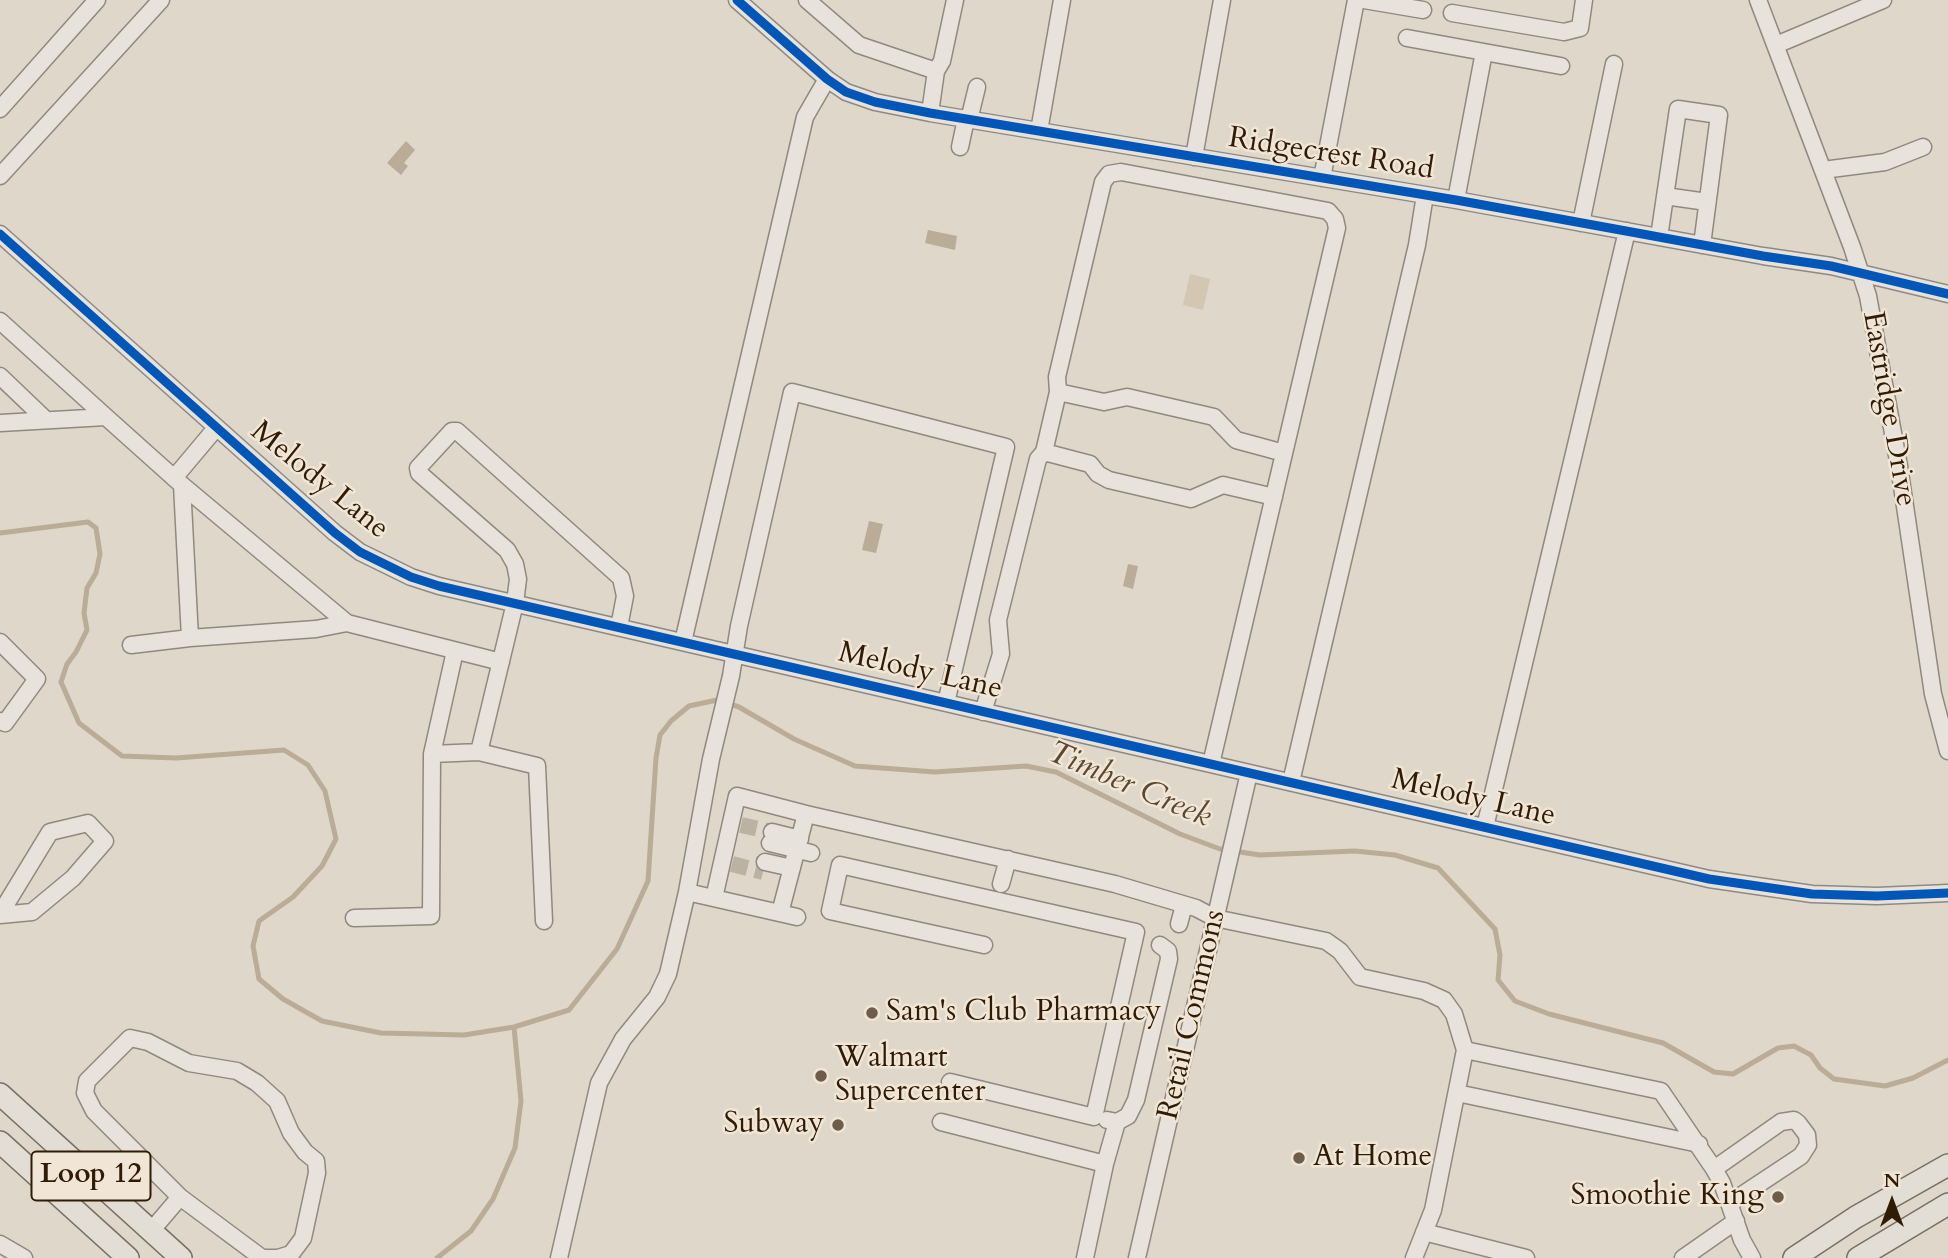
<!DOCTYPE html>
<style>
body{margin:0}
#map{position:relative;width:1948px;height:1258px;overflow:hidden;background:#dfd7c9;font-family:Cardo,serif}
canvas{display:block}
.north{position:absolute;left:1857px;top:1167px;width:70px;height:70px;-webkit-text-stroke:5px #f1e6d5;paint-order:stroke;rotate:0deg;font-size:19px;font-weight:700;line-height:28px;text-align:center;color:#301c06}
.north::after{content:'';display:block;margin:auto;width:24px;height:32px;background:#301c06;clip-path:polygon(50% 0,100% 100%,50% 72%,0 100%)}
</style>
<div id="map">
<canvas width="1948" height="1258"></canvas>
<div class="north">N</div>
</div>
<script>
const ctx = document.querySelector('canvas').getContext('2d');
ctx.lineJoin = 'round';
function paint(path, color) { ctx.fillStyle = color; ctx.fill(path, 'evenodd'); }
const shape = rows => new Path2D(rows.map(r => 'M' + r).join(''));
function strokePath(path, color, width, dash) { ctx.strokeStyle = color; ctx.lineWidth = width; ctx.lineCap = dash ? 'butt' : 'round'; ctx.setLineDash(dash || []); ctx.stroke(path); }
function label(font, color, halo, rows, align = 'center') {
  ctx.font = font + ' Cardo,serif'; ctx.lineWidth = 5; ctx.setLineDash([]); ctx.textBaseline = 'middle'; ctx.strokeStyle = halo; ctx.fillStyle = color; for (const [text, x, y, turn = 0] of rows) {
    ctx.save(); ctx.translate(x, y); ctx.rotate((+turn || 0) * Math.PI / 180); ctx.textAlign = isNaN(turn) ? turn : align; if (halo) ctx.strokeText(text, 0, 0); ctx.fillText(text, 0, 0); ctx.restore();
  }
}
paint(shape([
 [1190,274,1210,279,1203,310,1183,305]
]), '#d3c6b2');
paint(shape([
 [406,141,415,150,404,163,408,166,401,175,387,163],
 [928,230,957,236,955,250,925,243],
 [869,521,883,524,876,553,862,550],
 [1128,564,1138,566,1133,589,1123,586]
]), '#baac96');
strokePath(shape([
 [0,533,88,522,96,528,100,554,96,573,87,588,84,613,87,630,76,652,67,664,61,682,79,723,122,756,176,758,284,750,308,765,325,791,336,839,322,866,293,897,259,921,253,946,259,979,283,999,322,1021,381,1033,464,1035,514,1027,569,1010,617,949,648,881,656,758,660,735,671,721,689,706,717,700,739,707,794,739,855,766,935,772,1026,766,1056,772,1180,834,1220,849,1260,855,1355,851,1395,855,1438,868,1495,929,1500,955,1498,980,1515,1001,1549,1014,1663,1043,1714,1072,1733,1074,1778,1048,1794,1046,1811,1055,1820,1068,1834,1079,1885,1086,1913,1078,1948,1060],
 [437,1258,471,1231,493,1199,515,1148,521,1101,514,1027]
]), '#baac96', 5);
strokePath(shape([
 [741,825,772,832],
 [732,864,763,872]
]), '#bcb2a2', 16, [16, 8]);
const minor = shape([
 [737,0,827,79,846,92,875,102,930,113,1456,200,1763,256,1831,266,1948,294],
 [807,0,859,45,936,71],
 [1364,0,1423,10],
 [1758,0,1852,247,1868,296,1899,466,1933,694,1948,751],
 [1452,13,1564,32,1580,28,1584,0],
 [1407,38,1561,66],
 [1776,45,1883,0],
 [0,109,97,0],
 [930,113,936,71,942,61,955,0],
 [969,120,977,87],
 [1039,131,1062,0],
 [960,147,966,119],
 [1194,157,1222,0],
 [1823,170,1885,162,1923,147],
 [0,176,161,0],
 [1322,178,1356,0],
 [1665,196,1707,202],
 [1456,200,1484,52],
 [1581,223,1614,64],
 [0,234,335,533,360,552,411,577,439,586,1709,879,1812,894,1877,896,1948,893],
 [1659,237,1678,109,1719,115,1702,245],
 [0,321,106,417],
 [0,376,46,420],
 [1058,392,1104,402,1127,397,1214,417,1236,440,1284,453],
 [0,423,106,417,182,485,347,623,501,662],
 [1044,452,1090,464,1098,474,1109,480,1191,499,1223,485,1274,497],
 [174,478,216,428],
 [182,485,190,638,316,629,347,623],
 [0,642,37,679,5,723,0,721],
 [683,642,805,117,827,79],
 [131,645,190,638],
 [983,712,1001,654,998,620,1038,459,1044,452,1058,392,1057,377,1103,182,1109,174,1121,172,1328,211,1335,219,1337,228,1211,764],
 [432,754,479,752],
 [1291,782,1417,245,1425,195],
 [1485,827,1627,231],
 [772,832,800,839],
 [770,843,811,853],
 [765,862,792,868],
 [1001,884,1008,859],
 [687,892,797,917],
 [714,898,737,796,806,814],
 [780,913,806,814,1115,884,1196,908,1215,918,1326,941,1340,951,1360,977,1424,991,1444,1000,1454,1014,1465,1050],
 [0,914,50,832,88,823,105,841,73,878,32,912,0,915],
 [354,918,431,916,432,754,455,651],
 [544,921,537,766,479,752,515,603,518,579,515,564,507,550,419,473,418,468,452,431,457,431,621,578,625,596,619,627],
 [1179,924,1184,905],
 [950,1082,1094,1117,1136,932,840,865,830,911,984,945],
 [1457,1093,1699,1144],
 [941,1122,1105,1164,1085,1258],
 [1117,1122,1128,1116,1136,1100,1169,959,1168,951,1160,945],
 [1105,1164,1117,1122,1107,1120],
 [1714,1169,1781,1122,1794,1120,1798,1123,1807,1135,1808,1145,1801,1156,1730,1203],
 [151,1231,180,1197,94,1111,85,1093,87,1081,130,1038,148,1042,189,1063,237,1071,257,1083,277,1101,291,1133,305,1152,316,1161,317,1173,303,1238,291,1254,278,1258,262,1258,180,1197],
 [1424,1232,1526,1258],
 [0,1244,24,1258],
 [559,1258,599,1083,623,1039,657,997,668,974,687,892,711,759,731,676,739,626,792,392,1006,447,946,703],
 [1137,1258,1249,773],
 [1414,1258,1433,1210,1465,1050,1661,1091,1714,1169,1722,1183,1742,1240,1752,1258],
 [1683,1258,1736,1221]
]);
const major = shape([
 [0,1094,181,1258],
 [0,1142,128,1258],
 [1794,1258,1856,1217,1948,1165],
 [1858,1258,1948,1204]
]);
strokePath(minor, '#90897f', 19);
strokePath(major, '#777065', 24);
strokePath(minor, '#e7e2db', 16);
strokePath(major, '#e2ddd5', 21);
strokePath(shape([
 [737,0,827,79,846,92,875,102,930,113,1456,200,1763,256,1831,266,1948,294],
 [0,234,335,533,360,552,411,577,439,586,1709,879,1812,894,1877,896,1948,893]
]), '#0057b8', 9);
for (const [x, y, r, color] of [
 [872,1013,7,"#6d5d4a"],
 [821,1076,7,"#6d5d4a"],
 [838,1125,7,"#6d5d4a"],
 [1299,1158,7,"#6d5d4a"],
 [1778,1197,7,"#6d5d4a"]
]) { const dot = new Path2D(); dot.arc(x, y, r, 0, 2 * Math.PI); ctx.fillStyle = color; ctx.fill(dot); strokePath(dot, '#f1e6d5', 2.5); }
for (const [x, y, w] of [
 [91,1176,119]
]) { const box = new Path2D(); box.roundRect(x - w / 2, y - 24.5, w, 49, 5); ctx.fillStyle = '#f1e6d5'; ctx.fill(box); strokePath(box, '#301c06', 2); }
label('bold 28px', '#301c06', null, [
 ["Loop 12",91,1176]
]);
label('30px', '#301c06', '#f1e6d5', [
 ["Ridgecrest Road",1331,155,9],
 ["Eastridge Drive",1888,409,80],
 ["Melody Lane",319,481,39],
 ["Melody Lane",920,672,13],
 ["Melody Lane",1473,799,13],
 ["Retail Commons",1193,1015,-77]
]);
label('30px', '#301c06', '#f1e6d5', [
 ["Sam's Club Pharmacy",886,1013],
 ["Walmart",835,1059],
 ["Supercenter",835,1093],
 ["Subway",824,1125,"right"],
 ["At Home",1313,1158],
 ["Smoothie King",1764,1197,"right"]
], 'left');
label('italic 32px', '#5b4831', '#f1e6d5', [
 ["Timber Creek",1129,786,23]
]);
</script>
